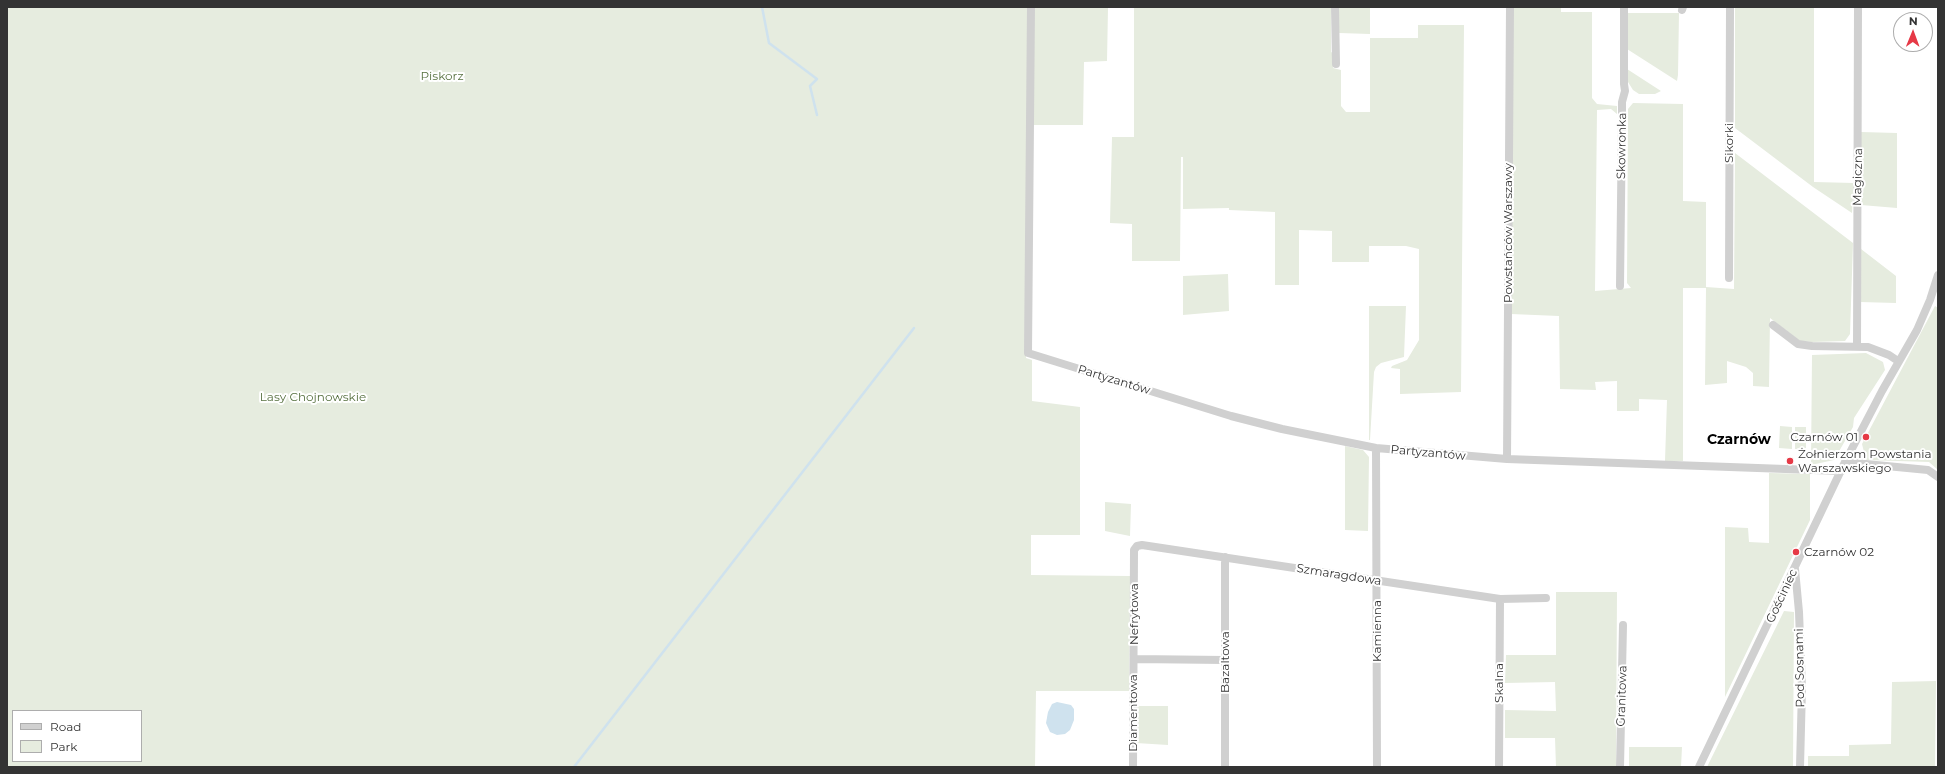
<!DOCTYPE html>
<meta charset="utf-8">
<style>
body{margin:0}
#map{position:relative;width:1945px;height:774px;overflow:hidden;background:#fff;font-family:Montserrat,sans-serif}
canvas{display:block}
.frame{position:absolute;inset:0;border:8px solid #333;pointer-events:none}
.legend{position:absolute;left:12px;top:710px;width:130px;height:52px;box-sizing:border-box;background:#fff;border:1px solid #adadad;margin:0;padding:5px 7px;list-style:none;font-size:12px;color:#333}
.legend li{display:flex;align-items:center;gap:8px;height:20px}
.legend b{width:20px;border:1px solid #adadad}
.north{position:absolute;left:1893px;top:12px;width:40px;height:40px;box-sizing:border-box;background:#fff;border:1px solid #adadad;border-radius:50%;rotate:1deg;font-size:11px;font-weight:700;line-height:16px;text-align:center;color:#333}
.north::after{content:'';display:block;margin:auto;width:14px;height:18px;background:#e63946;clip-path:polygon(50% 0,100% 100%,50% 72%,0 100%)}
</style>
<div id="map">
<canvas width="1945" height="774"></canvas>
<div class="frame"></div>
<ul class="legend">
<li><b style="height:5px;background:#d0d0d0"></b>Road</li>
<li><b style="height:11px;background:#e6ecdf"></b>Park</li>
</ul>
<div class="north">N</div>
</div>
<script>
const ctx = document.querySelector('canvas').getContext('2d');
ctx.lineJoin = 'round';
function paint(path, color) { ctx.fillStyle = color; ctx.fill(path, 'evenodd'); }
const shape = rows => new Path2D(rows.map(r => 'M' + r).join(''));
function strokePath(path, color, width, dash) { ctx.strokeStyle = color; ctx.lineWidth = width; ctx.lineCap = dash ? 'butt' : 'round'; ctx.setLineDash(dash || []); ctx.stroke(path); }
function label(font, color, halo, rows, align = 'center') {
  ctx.font = font + ' Montserrat,sans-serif'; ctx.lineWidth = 4; ctx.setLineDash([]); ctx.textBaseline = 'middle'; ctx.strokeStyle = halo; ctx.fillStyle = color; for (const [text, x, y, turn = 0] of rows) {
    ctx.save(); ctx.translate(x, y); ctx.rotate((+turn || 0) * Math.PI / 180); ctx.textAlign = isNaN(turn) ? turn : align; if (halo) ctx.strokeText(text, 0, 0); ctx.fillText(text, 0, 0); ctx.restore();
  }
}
paint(shape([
 [7,7,1028,7,1026,358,1032,360,1032,401,1080,407,1080,535,1031,535,1031,575,1130,576,1129,691,1036,691,1035,767,7,767],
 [13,711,141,711,141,761,13,761],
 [1034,7,1108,8,1107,61,1084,62,1083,125,1033,125],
 [1134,7,1331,7,1331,52,1333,53,1333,68,1341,70,1341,106,1346,112,1370,112,1370,38,1418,38,1418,25,1464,25,1461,392,1400,394,1400,369,1391,368,1392,366,1407,360,1419,340,1419,249,1406,246,1369,246,1369,262,1332,262,1332,231,1299,230,1299,285,1275,285,1275,212,1229,210,1229,208,1183,209,1183,157,1181,157,1180,261,1132,261,1132,224,1110,223,1112,137,1134,137],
 [1339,7,1370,7,1370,34,1339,33],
 [1512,7,1561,7,1561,12,1592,12,1592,98,1597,104,1617,106,1617,114,1611,109,1597,110,1595,291,1631,288,1627,283,1628,109,1633,103,1683,104,1683,201,1706,202,1706,287,1734,289,1735,153,1853,243,1850,334,1845,341,1812,342,1800,341,1770,318,1769,387,1753,386,1753,373,1746,367,1727,361,1727,383,1705,385,1706,288,1683,288,1683,461,1665,461,1667,400,1639,399,1639,411,1617,411,1617,381,1595,382,1596,390,1560,389,1559,316,1511,314],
 [1735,7,1814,7,1814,182,1854,183,1852,213,1813,187,1735,128],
 [1628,13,1679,13,1678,75,1677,81,1627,49],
 [1627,69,1661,91,1655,94,1639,94,1633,90,1628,82],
 [1861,132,1897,133,1897,208,1861,205],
 [1861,249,1896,276,1896,303,1860,302],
 [1228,274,1229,311,1183,315,1183,276],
 [1369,306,1406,306,1404,357,1381,363,1376,367,1374,372,1370,440,1369,440],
 [1935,306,1938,308,1938,470,1929,462,1866,460,1862,444],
 [1866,353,1883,362,1885,370,1854,418,1853,427,1834,460,1811,465,1812,355],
 [1780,426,1792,427,1792,449,1779,448],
 [1795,427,1806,427,1806,449,1795,449],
 [1345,446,1363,450,1369,457,1368,531,1345,530],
 [1769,473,1810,474,1810,520,1725,697,1725,527,1748,528,1749,542,1769,543],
 [1105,502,1131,504,1130,536,1105,531],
 [1556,592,1617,592,1616,767,1556,767,1555,738,1505,738,1505,710,1556,711,1555,682,1505,683,1506,655,1556,655],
 [1784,611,1794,612,1793,767,1707,767],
 [1936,681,1935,767,1808,767,1808,756,1849,756,1849,745,1891,744,1892,682],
 [1136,706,1168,706,1168,745,1136,743],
 [1629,747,1682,747,1681,767,1629,767]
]), '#e6ecdf');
paint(shape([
 [1057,702,1071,705,1074,709,1074,720,1070,730,1065,734,1057,735,1050,732,1046,723,1048,712,1052,704]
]), '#cfe2ee');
strokePath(shape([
 [762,7,769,43,817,79,810,86,817,115],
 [574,767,914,328]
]), '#cfe2ee', 2.5);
strokePath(shape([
 [1031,7,1028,353,1231,416,1282,429,1376,448,1507,459,1841,471],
 [1335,7,1336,64],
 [1682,10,1683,7],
 [1729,278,1730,7],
 [1620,286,1622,119,1622,102,1625,91,1624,84,1624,7],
 [1773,325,1798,344,1812,346,1868,347,1889,355,1898,361],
 [1857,347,1858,7],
 [1376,448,1377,767],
 [1507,459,1510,7],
 [1845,462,1928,470,1938,477],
 [1795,569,1799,612,1802,688,1800,767],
 [1134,659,1225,660],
 [1133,767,1134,550,1137,546,1142,545,1500,599,1546,598],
 [1225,767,1225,557],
 [1499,767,1500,599],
 [1620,767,1623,625],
 [1699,767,1845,462,1882,391,1917,330,1930,300,1938,275]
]), '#d0d0d0', 8);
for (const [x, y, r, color] of [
 [1866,437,4,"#e63946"],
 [1790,461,4,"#e63946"],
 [1796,552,4,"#e63946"]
]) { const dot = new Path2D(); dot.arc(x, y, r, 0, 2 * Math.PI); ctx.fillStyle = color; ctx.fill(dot); strokePath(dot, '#fff', 1.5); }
label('12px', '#56703f', '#fff', [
 ["Piskorz",442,76],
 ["Lasy Chojnowskie",313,397]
]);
label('12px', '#333', '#fff', [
 ["Sikorki",1729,143,-90],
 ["Skowronka",1622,146,-89],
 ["Magiczna",1858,177,-89],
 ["Powstańców Warszawy",1508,233,-90],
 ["Partyzantów",1114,380,17],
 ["Partyzantów",1428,453,5],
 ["Szmaragdowa",1339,575,9],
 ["Gościniec",1782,596,-65],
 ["Nefrytowa",1134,614,-90],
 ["Kamienna",1377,631,-90],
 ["Bazaltowa",1225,662,-90],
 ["Pod Sosnami",1800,668,-91],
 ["Skalna",1499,683,-90],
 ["Granitowa",1622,696,-88],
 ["Diamentowa",1133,713,-90]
]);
label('12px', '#333', '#fff', [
 ["Czarnów 01",1858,437,"right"],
 ["Żołnierzom Powstania",1798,454],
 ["Warszawskiego",1798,468],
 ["Czarnów 02",1804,552]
], 'left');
label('bold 14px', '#000', '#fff', [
 ["Czarnów",1739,440]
]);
</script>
